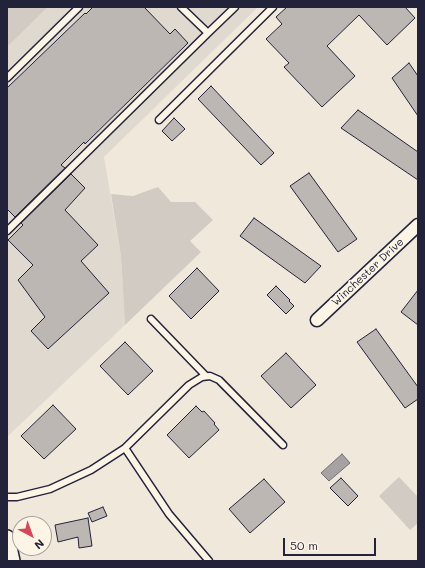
<!DOCTYPE html>
<style>
body{margin:0}
#map{position:relative;width:425px;height:568px;overflow:hidden;background:#efe8db;font-family:Mali,sans-serif}
canvas{display:block}
.frame{position:absolute;inset:0;border:8px solid #22223b;pointer-events:none}
.north{position:absolute;left:12px;top:516px;width:40px;height:40px;box-sizing:border-box;background:#fcf5e5;border:1px solid #a5a1a1;border-radius:50%;rotate:139deg;font-size:11px;font-weight:700;line-height:16px;text-align:center;color:#22223b}
.north::after{content:'';display:block;margin:auto;width:14px;height:18px;background:#d1495b;clip-path:polygon(50% 0,100% 100%,50% 72%,0 100%)}
.scale{position:absolute;left:283px;top:538px;width:93px;height:18px;box-sizing:border-box;border:2px solid #22223b;border-top:0;padding-left:5px;font-size:12px;line-height:14px;white-space:nowrap;color:#22223b;-webkit-text-stroke:3px #fcf5e5;paint-order:stroke}
</style>
<div id="map">
<canvas width="425" height="568"></canvas>
<div class="frame"></div>
<div class="north">N</div>
<div class="scale">50 m</div>
</div>
<script>
const context = document.querySelector('canvas').getContext('2d');
context.lineJoin = 'round';
function fillPath(path, color) {
  context.fillStyle = color;
  context.fill(path, 'evenodd');
}
function poly(rows) {
  const path = new Path2D();
  for (const r of rows) {
    path.moveTo(r[0], r[1]);
    for (let i = 2; i < r.length; i += 2) path.lineTo(r[i], r[i + 1]);
  }
  return path;
}
function trace(path, color, width, dash) {
  context.strokeStyle = color;
  context.lineWidth = width;
  context.lineCap = dash ? 'butt' : 'round';
  context.setLineDash(dash || []);
  context.stroke(path);
}
function write(font, color, halo, rows, align = 'center') {
  context.font = font + ' Mali,sans-serif';
  context.lineWidth = 3.5;
  context.setLineDash([]);
  context.textBaseline = 'middle';
  context.strokeStyle = halo;
  context.fillStyle = color;
  for (const [text, x, y, turn = 0] of rows) {
    context.save();
    context.translate(x, y);
    context.rotate((+turn || 0) * Math.PI / 180);
    context.textAlign = isNaN(turn) ? turn : align;
    if (halo) context.strokeText(text, 0, 0);
    context.fillText(text, 0, 0);
    context.restore();
  }
}
fillPath(poly([
 [48,7,258,7,104,157,121,256,125,325,8,436,7,431,7,47]
]), '#e0d9cf');
fillPath(poly([
 [7,7,48,7,7,47],
 [158,187,171,202,195,202,213,220,190,241,201,252,125,325,121,256,111,194,133,196],
 [399,477,418,497,418,523,410,530,379,496]
]), '#d1cbc3');
const water = poly([
 [342,454,350,463,329,481,321,473,342,454]
]);
fillPath(water, '#a6a2a2');
trace(water, '#716f79', 1);
const building = poly([
 [93,7,144,7,170,34,175,29,188,43,85,144,84,142,61,165,65,168,15,217,7,209,7,88,85,13,86,14,93,7],
 [287,7,405,7,415,18,387,45,359,15,327,46,355,76,322,107,284,67,289,63,266,39,282,24,276,17,287,7],
 [409,63,418,76,418,116,392,78,409,63],
 [211,86,274,153,261,165,198,99,211,86],
 [358,110,418,152,418,180,341,128,358,110],
 [174,118,185,129,172,141,162,131,174,118],
 [309,173,357,239,338,252,290,186,309,173],
 [71,174,85,188,65,210,98,245,81,261,109,293,48,349,31,331,45,317,18,280,33,265,8,240,23,225,21,223,71,174],
 [254,218,321,266,305,283,240,236,254,218],
 [197,268,219,291,191,319,169,296,197,268],
 [276,286,290,300,289,301,294,306,286,314,267,295,276,286],
 [418,290,418,325,401,312,418,290],
 [376,329,418,387,418,399,405,408,357,342,376,329],
 [125,342,153,371,128,395,100,366,125,342],
 [286,353,316,385,291,408,261,376,286,353],
 [53,405,76,429,44,459,21,436,53,405],
 [196,406,202,412,204,411,215,423,214,424,219,430,189,458,167,435,196,406],
 [341,478,358,496,348,506,330,488,341,478],
 [264,479,285,502,250,533,229,509,264,479],
 [103,507,107,516,92,522,88,513,103,507],
 [88,518,92,546,79,548,78,537,58,542,55,525,88,518]
]);
fillPath(building, '#bcb7b3');
trace(building, '#22223b', 1);
const service = poly([
 [181,7,208,33,235,7],
 [7,78,79,7],
 [159,120,273,7],
 [7,231,208,33],
 [151,319,206,376],
 [125,448,169,514,209,561],
 [7,497,17,497,50,489,91,470,125,448,189,385,202,377,210,376,219,380,283,445]
]);
const minor = poly([
 [317,320,418,225]
]);
const tertiary = poly([
 [7,538,12,561]
]);
trace(service, '#22223b', 9);
trace(minor, '#22223b', 15);
trace(tertiary, '#22223b', 18);
trace(service, '#fcf5e5', 6);
trace(minor, '#fcf5e5', 12);
trace(tertiary, '#fcf5e5', 15);
write('11px', '#22223b', '#fcf5e5', [
 ["Winchester Drive",368,272,-43]
]);
</script>
